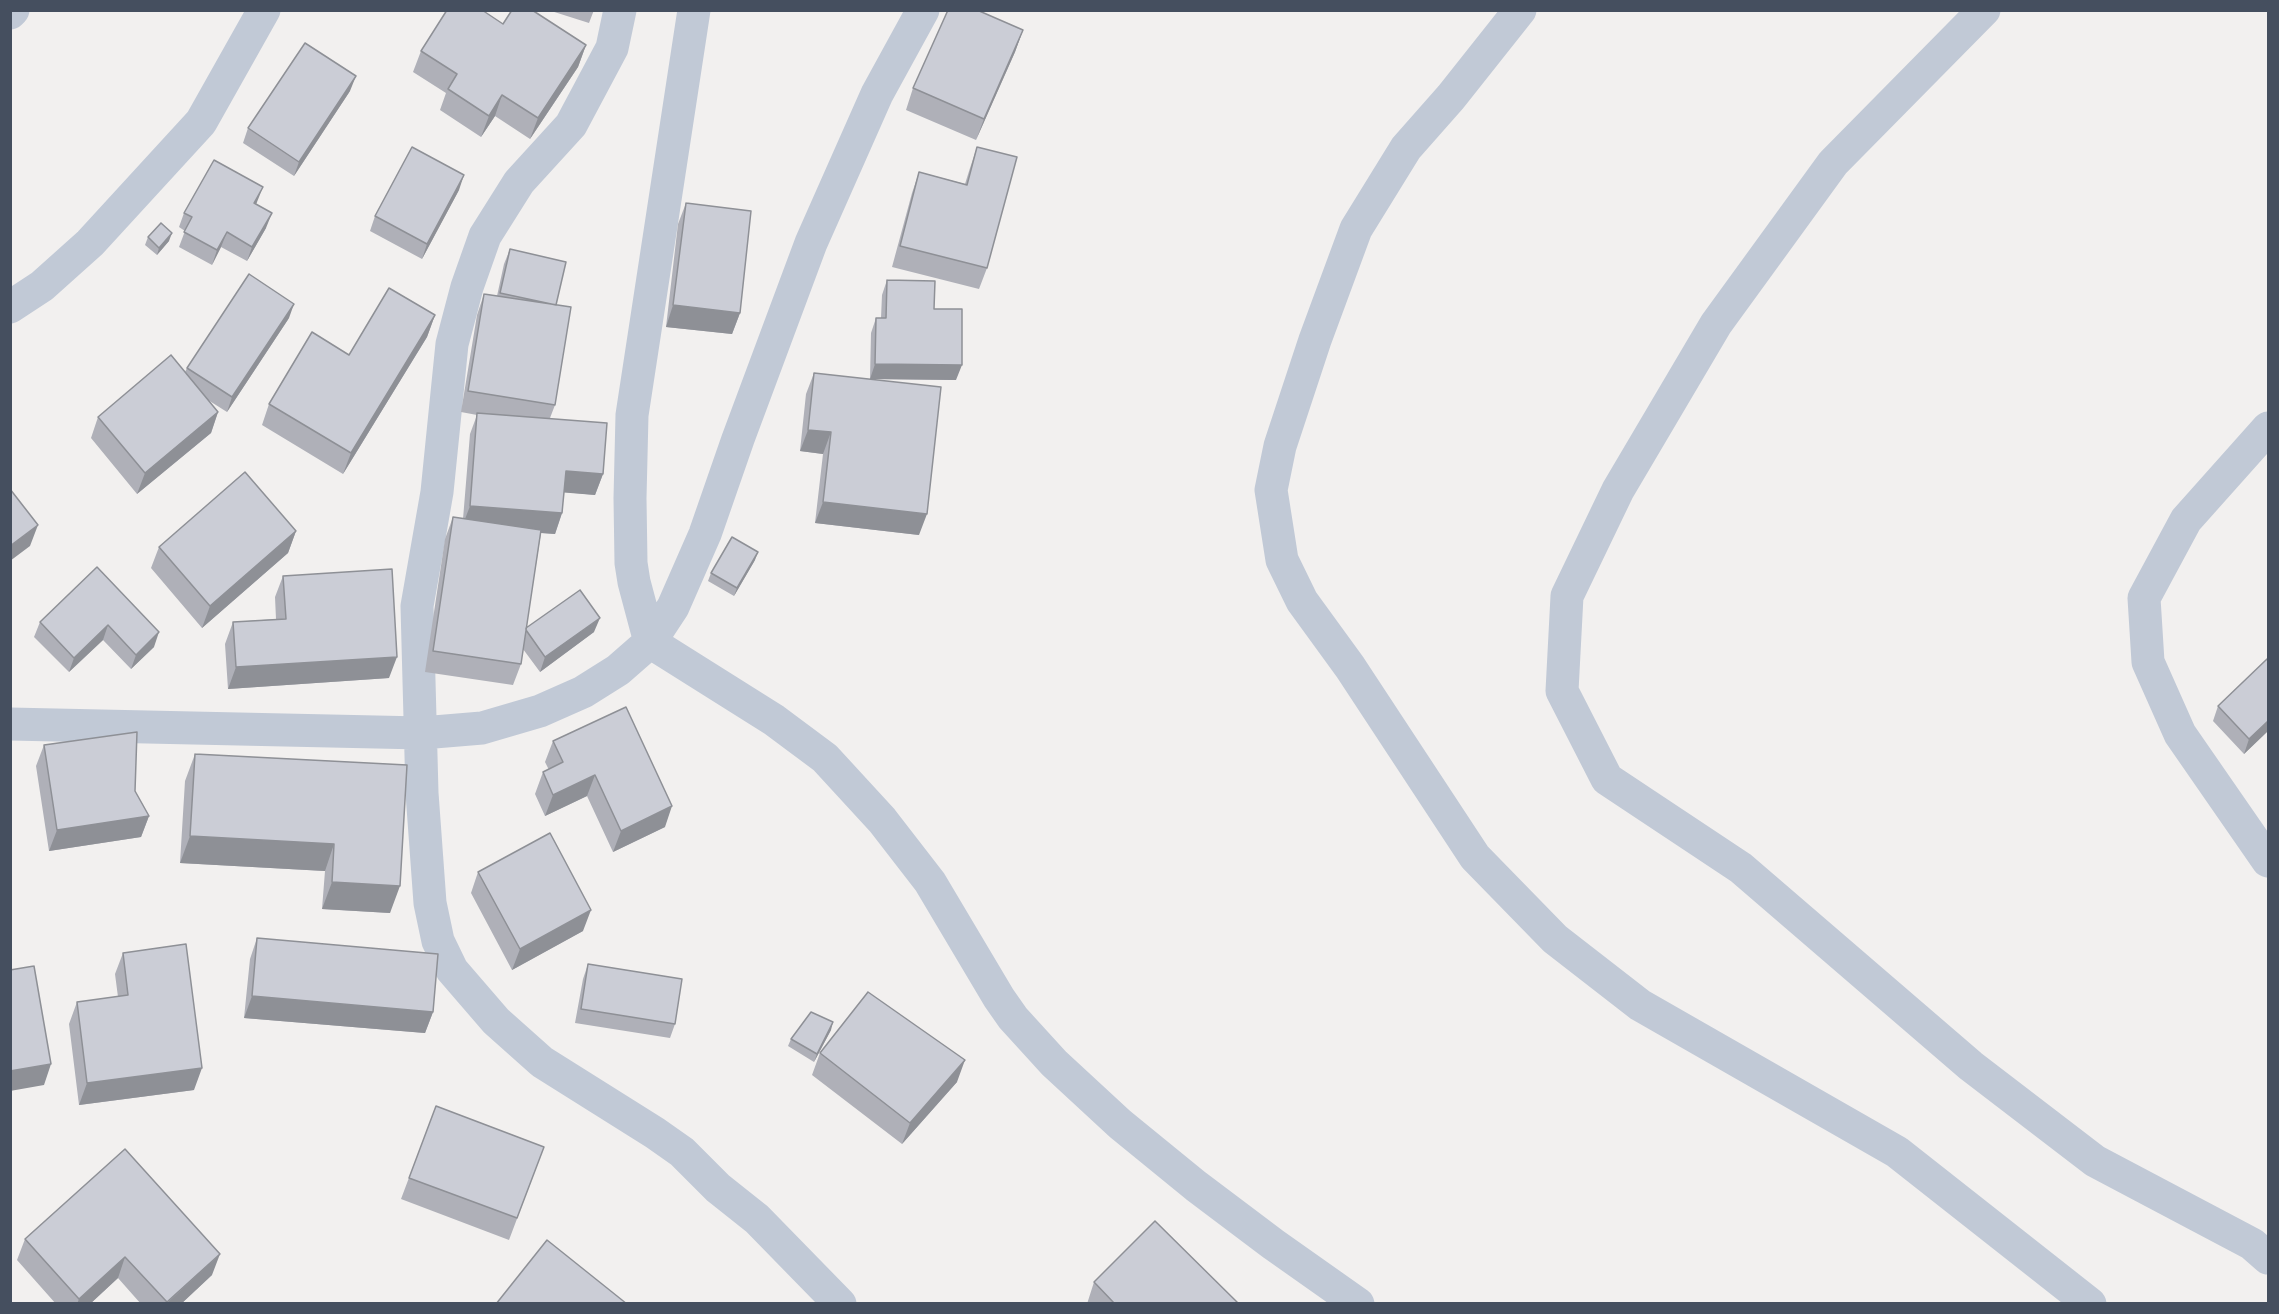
<!DOCTYPE html>
<style>
body{margin:0}
#map{position:relative;width:2279px;height:1314px;overflow:hidden;background:#f2f0ef;font-family:"Archivo Narrow",sans-serif}
canvas{display:block}
.frame{position:absolute;inset:0;border:12px solid #454f5f;pointer-events:none}
</style>
<div id="map">
<canvas width="2279" height="1314"></canvas>
<div class="frame"></div>
</div>
<script>
const context = document.querySelector('canvas').getContext('2d');
context.lineJoin = 'round';
function poly(rows) {
  const path = new Path2D();
  for (const r of rows) {
    path.moveTo(r[0], r[1]);
    for (let i = 2; i < r.length; i += 2) path.lineTo(r[i], r[i + 1]);
  }
  return path;
}
function trace(path, color, width, dash) {
  context.strokeStyle = color;
  context.lineWidth = width;
  context.lineCap = dash ? 'butt' : 'round';
  context.setLineDash(dash || []);
  context.stroke(path);
}
function fillPath(path, color) {
  context.fillStyle = color;
  context.fill(path, 'evenodd');
}
trace(poly([
 [620,10,612,48,571,125,519,182,485,236,467,287,452,344,437,492,417,606,422,793,430,903,438,941,452,970,496,1021,542,1062,655,1133,682,1152,718,1188,757,1219,840,1304],
 [694,10,632,415,630,498,631,563,634,582,650,642,774,720,825,758,882,820,930,882,999,998,1013,1018,1054,1063,1120,1124,1196,1186,1273,1244,1358,1304],
 [1520,10,1451,97,1406,148,1356,229,1315,340,1280,446,1271,490,1282,560,1302,601,1350,667,1475,857,1555,939,1640,1005,1897,1152,2090,1304],
 [1984,10,1833,163,1716,324,1618,490,1567,596,1562,691,1607,779,1741,868,1971,1066,2095,1161,2252,1244,2268,1258],
 [10,13,13,10],
 [10,307,42,286,90,243,201,122,264,10],
 [2268,428,2186,520,2144,598,2148,662,2180,734,2268,861],
 [10,724,422,733,482,728,540,711,583,692,618,670,650,642,673,607,705,534,738,439,811,243,877,94,923,10]
]), '#c1c9d6', 33);
fillPath(poly([
 [548,10,594,10,589,23],
 [503,24,586,45,578,67,530,139,495,116,481,137,440,110,446,93,413,72,421,51],
 [1023,30,1015,52,976,140,906,110,913,88],
 [350,91,294,176,243,143,248,128],
 [977,147,987,268,979,289,892,267,912,193,919,172,965,184,970,168],
 [459,190,422,259,370,231,375,216],
 [257,202,256,204,266,228,247,261,221,247,212,265,179,247,185,231,179,227,184,213],
 [686,203,740,313,732,334,666,327,678,224],
 [148,237,169,241,157,255,145,245],
 [510,249,556,305,555,405,550,418,603,474,595,495,564,492,562,513,555,534,541,533,526,628,594,632,540,672,523,649,521,664,513,685,425,672,445,539,453,517,463,519,470,434,477,415,461,412,477,315,484,294,497,296,504,264],
 [887,280,934,309,956,380,870,379,871,333,876,318,881,318,882,295],
 [435,315,427,337,343,474,262,425,269,404,349,355],
 [289,318,227,412,208,400,218,412,211,433,137,494,91,438,98,417,185,372,187,368],
 [814,373,919,535,815,523,823,454,800,451,806,394],
 [296,531,288,553,202,628,151,568,159,547],
 [755,560,734,596,708,581,711,573],
 [97,567,154,647,131,669,103,640,69,672,34,637,40,622],
 [283,576,389,678,228,689,225,644,233,622,276,619,275,597],
 [2218,706,2268,731,2244,754,2213,721],
 [553,741,665,827,613,852,587,796,545,816,535,794,543,772,549,770,545,762],
 [44,745,135,791,149,816,141,837,49,851,36,766],
 [195,754,407,765,390,913,322,909,325,871,180,863,185,781],
 [478,872,583,931,512,970,471,893],
 [257,938,433,1012,425,1033,244,1018,250,959],
 [123,953,194,1090,79,1105,69,1024,77,1002,118,997,115,974],
 [588,964,675,1024,670,1038,575,1023,583,979],
 [831,1030,814,1062,788,1046,791,1039],
 [820,1053,957,1082,902,1144,812,1075],
 [436,1106,544,1147,509,1240,401,1199],
 [125,1149,212,1275,181,1304,141,1304,118,1278,90,1304,56,1304,17,1260,25,1239],
 [1094,1282,1239,1304,1087,1304]
]), '#afb0b8');
fillPath(poly([
 [1023,30,1015,52,976,140,984,119],
 [586,45,578,67,530,139,538,118],
 [356,76,350,91,294,176,299,162],
 [502,95,495,116,481,137,489,116],
 [464,175,459,190,422,259,427,244],
 [263,187,257,202,249,218,254,203],
 [272,213,266,228,247,261,252,247],
 [227,232,221,247,212,265,217,250],
 [172,233,169,241,157,255,159,248],
 [294,304,289,318,227,412,232,397],
 [673,305,740,313,732,334,666,327],
 [435,315,427,337,343,474,351,453],
 [875,364,962,365,956,380,870,379],
 [218,412,211,433,137,494,145,473],
 [808,430,831,432,823,454,800,451],
 [566,471,603,474,595,495,558,492],
 [823,502,927,514,919,535,815,523],
 [470,506,562,513,555,534,462,527],
 [38,525,30,546,10,561,10,546],
 [296,531,288,553,202,628,210,606],
 [758,552,755,560,734,596,737,588],
 [600,618,594,632,540,672,545,657],
 [108,625,103,640,69,672,74,658],
 [159,632,154,647,131,669,136,655],
 [397,657,389,678,228,689,236,667],
 [2268,721,2268,731,2244,754,2249,739],
 [595,775,587,796,545,816,553,795],
 [672,806,665,827,613,852,621,831],
 [149,816,141,837,49,851,57,830],
 [190,836,334,844,325,871,180,863],
 [332,882,400,886,390,913,322,909],
 [591,910,583,931,512,970,520,949],
 [252,996,433,1012,425,1033,244,1018],
 [833,1022,831,1030,814,1062,817,1054],
 [965,1060,957,1082,902,1144,910,1123],
 [51,1064,44,1085,10,1091,10,1071],
 [202,1068,194,1090,79,1105,87,1083],
 [220,1254,212,1275,181,1304,166,1304],
 [125,1257,118,1278,90,1304,77,1304,79,1299]
]), '#8e9096');
const building = poly([
 [447,10,482,10,503,24,512,10,532,10,586,45,538,118,502,95,489,116,448,89,457,74,421,51,447,10],
 [948,10,977,10,1023,30,984,119,913,88,948,10],
 [305,43,356,76,299,162,248,128,305,43],
 [412,147,464,175,427,244,375,216,412,147],
 [977,147,1017,157,987,268,900,246,919,172,967,185,977,147],
 [214,160,263,187,254,203,272,213,252,247,227,232,217,250,184,232,192,217,184,213,214,160],
 [686,203,751,211,740,313,673,305,686,203],
 [161,223,172,233,159,248,148,237,161,223],
 [510,249,566,262,556,305,500,293,510,249],
 [249,274,294,304,232,397,187,368,249,274],
 [887,280,935,281,934,309,962,309,962,365,875,364,876,318,886,318,887,280],
 [389,288,435,315,351,453,269,404,312,332,349,355,389,288],
 [484,294,571,307,555,405,468,391,484,294],
 [171,355,218,412,145,473,98,417,171,355],
 [814,373,941,387,927,514,823,502,831,432,808,430,814,373],
 [477,413,607,423,603,474,566,471,562,513,470,506,477,413],
 [245,472,296,531,210,606,159,547,245,472],
 [10,489,38,525,10,546,10,489],
 [453,517,541,530,521,664,433,651,453,517],
 [732,537,758,552,737,588,711,573,732,537],
 [97,567,159,632,136,655,108,625,74,658,40,622,97,567],
 [392,569,397,657,236,667,233,622,286,619,283,576,392,569],
 [580,590,600,618,545,657,526,630,526,628,580,590],
 [2267,659,2268,661,2268,721,2249,739,2218,706,2267,659],
 [626,707,672,806,621,831,595,775,553,795,543,772,563,762,553,741,626,707],
 [137,732,135,791,149,816,57,830,44,745,137,732],
 [195,754,407,765,400,886,332,882,334,844,190,836,195,754],
 [550,833,591,910,520,949,478,872,550,833],
 [257,938,438,954,433,1012,252,996,257,938],
 [186,944,202,1068,87,1083,77,1002,128,995,123,953,186,944],
 [588,964,682,979,675,1024,581,1009,588,964],
 [34,966,51,1064,10,1071,10,970,34,966],
 [868,992,965,1060,910,1123,820,1053,868,992],
 [811,1012,833,1022,817,1054,791,1039,811,1012],
 [436,1106,544,1147,517,1218,409,1178,436,1106],
 [125,1149,220,1254,167,1302,125,1257,79,1299,25,1239,125,1149],
 [1155,1221,1239,1304,1115,1304,1094,1282,1155,1221],
 [547,1240,627,1304,496,1304,547,1240]
]);
fillPath(building, '#cbcdd6');
trace(building, '#8e9096', 1.5);
</script>
